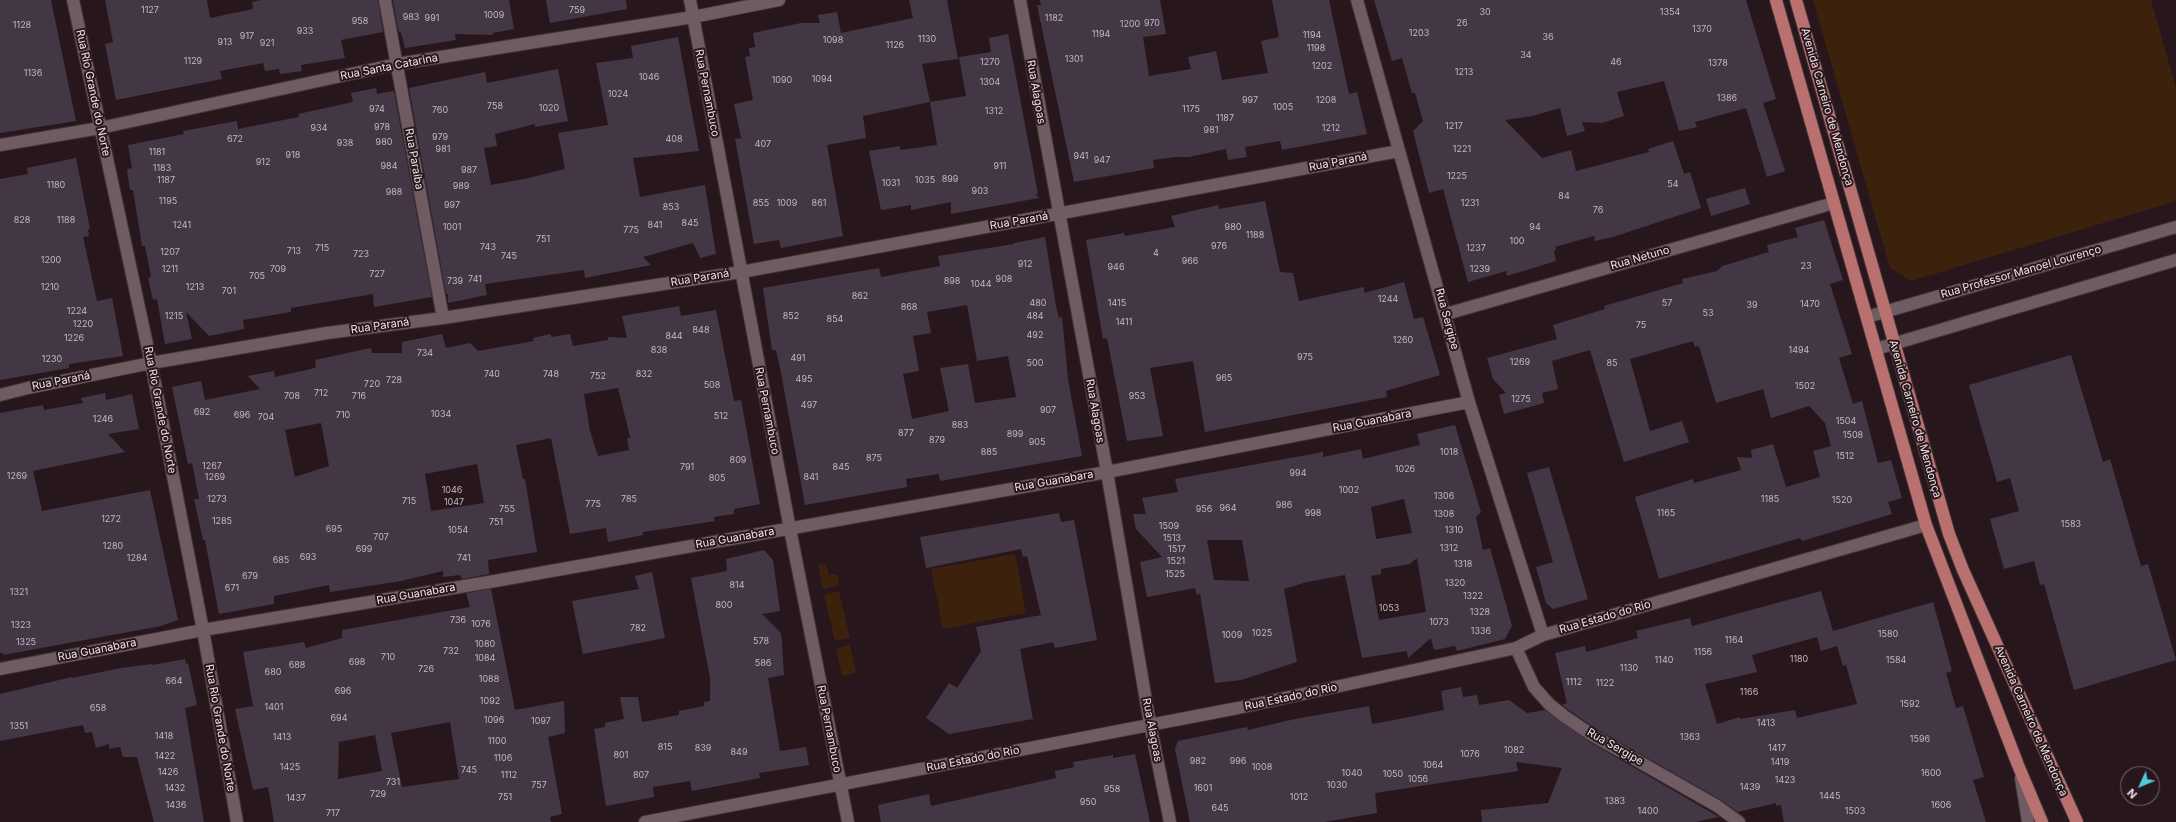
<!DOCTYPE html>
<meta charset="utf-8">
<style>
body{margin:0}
#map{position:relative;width:2176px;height:822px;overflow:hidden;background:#27171d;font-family:Inter,sans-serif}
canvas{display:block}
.north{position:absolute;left:2120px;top:766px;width:40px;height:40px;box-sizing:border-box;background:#27171d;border:1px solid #77686d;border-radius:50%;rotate:226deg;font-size:11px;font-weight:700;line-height:16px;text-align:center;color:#eee2e6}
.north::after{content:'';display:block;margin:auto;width:14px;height:18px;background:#52cbd8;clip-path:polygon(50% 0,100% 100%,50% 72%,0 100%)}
</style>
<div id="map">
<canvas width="2176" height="822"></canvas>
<div class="north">N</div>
</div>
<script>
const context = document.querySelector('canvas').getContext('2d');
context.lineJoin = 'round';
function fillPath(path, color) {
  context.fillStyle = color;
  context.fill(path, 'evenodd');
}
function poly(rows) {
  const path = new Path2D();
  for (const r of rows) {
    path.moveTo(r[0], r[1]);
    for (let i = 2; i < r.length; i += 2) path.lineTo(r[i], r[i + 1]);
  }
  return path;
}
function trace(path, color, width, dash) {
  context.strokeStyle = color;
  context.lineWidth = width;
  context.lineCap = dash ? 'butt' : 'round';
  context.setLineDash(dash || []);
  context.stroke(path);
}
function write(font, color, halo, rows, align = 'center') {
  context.font = font + ' Inter,sans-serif';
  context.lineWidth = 4;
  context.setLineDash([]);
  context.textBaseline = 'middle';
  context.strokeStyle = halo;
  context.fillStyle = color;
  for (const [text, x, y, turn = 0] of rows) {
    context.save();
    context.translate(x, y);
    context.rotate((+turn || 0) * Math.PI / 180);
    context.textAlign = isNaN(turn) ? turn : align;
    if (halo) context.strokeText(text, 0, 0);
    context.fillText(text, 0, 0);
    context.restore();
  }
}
fillPath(poly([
 [1813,0,2151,0,2176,88,2176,201,1911,281,1890,268],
 [1015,554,1026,613,943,629,931,569],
 [826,564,829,575,837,574,839,585,823,589,818,565],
 [839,591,850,638,835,641,824,595],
 [850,645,856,673,842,676,836,648]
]), '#3c210d');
fillPath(poly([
 [0,0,51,0,76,121,0,133],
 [105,0,207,0,210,18,253,9,252,2,261,0,378,0,383,32,341,40,345,58,301,65,302,71,280,74,279,69,265,71,263,63,220,71,222,79,116,100,105,44,113,42],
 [393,0,509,0,514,29,493,33,493,35,455,34,456,40,405,48,401,33,398,30],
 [546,0,626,0,627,9,550,23],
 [909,0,947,0,958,59,922,64,930,102,966,96,959,57,991,52,989,38,1008,34,1038,194,1035,194,1039,198,951,214,951,202,911,210,911,205,881,210,869,151,900,146,900,150,937,145,930,102,863,116,866,138,827,145,843,236,781,248,779,240,754,244,735,139,741,138,734,104,753,100,745,57,750,56,749,48,755,47,753,33,801,23,820,23,818,15,837,12,841,33,913,18],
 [1040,0,1160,0,1166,34,1143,37,1149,76,1191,69,1188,57,1216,51,1222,80,1268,73,1261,41,1279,37,1272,0,1329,0,1349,94,1357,92,1367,134,1282,150,1280,141,1245,147,1247,157,1228,160,1226,149,1189,157,1175,157,1153,160,1154,168,1074,182,1037,5,1041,5],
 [1374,0,1746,0,1776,99,1763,103,1785,171,1767,177,1746,108,1695,122,1697,127,1679,131,1664,81,1617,92,1624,116,1602,123,1582,122,1585,131,1567,136,1560,108,1532,116,1505,120,1542,158,1571,150,1576,171,1649,152,1648,149,1673,141,1684,174,1690,172,1701,208,1613,237,1595,241,1594,236,1555,247,1556,250,1554,251,1556,261,1507,276,1506,271,1468,282,1443,189,1429,193,1413,131,1423,121,1415,93,1412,93,1402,58,1392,61],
 [678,37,699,151,633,158,640,197,705,185,716,254,700,258,693,243,643,257,651,265,585,278,584,270,485,284,487,295,448,303,448,294,446,294,409,88,485,72,487,83,558,69,568,121,535,127,535,124,495,134,497,146,484,148,491,185,524,179,565,169,558,133,608,125,596,63,633,58,631,46],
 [376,88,377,94,394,91,432,297,374,307,373,294,291,308,291,312,243,320,244,329,209,336,186,312,192,339,165,344,157,299,153,300,148,278,151,276,145,246,142,246,133,190,130,190,128,178,127,169,132,168,128,145,184,134,183,131,237,121,238,129,299,117,298,114,353,102,351,93],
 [76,158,90,229,88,229,89,236,83,237,97,301,112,298,123,356,69,364,69,368,0,380,0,179,28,174,27,168],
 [1745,188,1750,204,1711,216,1706,199],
 [1265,201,1280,272,1293,273,1299,301,1364,287,1364,293,1404,282,1414,319,1423,317,1440,375,1386,391,1387,397,1205,432,1193,361,1150,368,1163,436,1127,441,1107,338,1103,339,1086,240,1124,233,1125,236,1175,227,1171,216,1218,205,1219,209],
 [1824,220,1843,280,1830,284,1852,354,1839,358,1853,404,1862,401,1878,463,1891,460,1902,498,1888,502,1892,514,1802,541,1800,538,1659,579,1635,497,1693,479,1694,483,1741,470,1737,457,1752,458,1751,450,1773,444,1786,487,1820,477,1813,451,1831,446,1825,423,1809,406,1771,418,1763,389,1716,403,1699,346,1695,347,1693,341,1630,359,1650,431,1682,421,1689,442,1624,462,1590,350,1552,361,1558,389,1542,393,1544,403,1504,414,1499,395,1506,393,1493,379,1487,358,1557,339,1553,325,1605,309,1604,306,1683,283,1682,279,1717,271,1722,266,1769,252,1767,245,1798,237,1795,228],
 [1045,237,1056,306,1059,318,1062,317,1068,379,1082,456,940,481,939,474,906,479,907,487,805,505,781,373,776,350,772,350,763,288,879,268,881,277,940,266,938,256,1014,244,1014,243],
 [967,305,977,361,1008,356,1016,397,975,403,968,364,940,368,949,411,912,419,903,374,919,371,913,336,931,333,927,312],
 [679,306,681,316,716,310,734,401,741,400,760,504,734,509,734,514,714,517,715,521,643,532,643,535,608,542,606,528,570,534,551,438,516,445,523,479,525,479,537,552,488,560,489,574,462,579,460,575,443,577,443,571,401,581,330,592,329,585,274,596,274,604,219,614,205,540,203,540,194,499,199,499,192,463,188,464,172,387,201,381,205,400,260,389,248,376,274,371,275,377,311,369,316,367,315,360,371,348,372,353,402,353,402,342,442,334,446,348,470,343,478,351,534,341,533,338,551,334,551,337,570,334,573,346,608,340,608,337,627,338,622,316],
 [618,388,630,437,627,439,629,450,598,456,590,431,584,394],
 [321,423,329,466,295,477,285,430],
 [477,464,484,503,431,511,425,474],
 [2071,355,2103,462,2110,459,2141,566,2148,564,2176,660,2074,690,2044,584,2040,585,2034,561,2004,569,1990,519,2019,511,2010,478,1997,482,1969,385],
 [105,393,106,400,132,394,139,429,108,434,125,452,33,471,42,511,150,490,178,620,161,626,3,655,3,653,0,653,0,413,43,405,44,410,83,403,81,398],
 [1455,425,1481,512,1476,517,1483,550,1490,548,1512,626,1505,639,1457,651,1455,646,1434,650,1431,638,1408,658,1407,651,1362,658,1345,575,1307,582,1284,589,1297,662,1241,680,1215,683,1200,594,1197,595,1195,588,1147,597,1140,562,1162,557,1136,529,1133,514,1146,514,1142,498,1178,492,1175,479,1323,452,1323,457,1361,449,1363,459,1420,445,1417,434],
 [1404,499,1412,533,1376,539,1371,507],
 [1207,540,1242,540,1249,581,1214,580],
 [1417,558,1426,612,1379,620,1371,576,1381,574,1381,569,1410,564],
 [1549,467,1588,599,1553,609,1546,603,1536,567,1553,562,1527,473],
 [1059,513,1061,522,1074,520,1097,640,1055,648,1053,642,1020,649,1033,719,949,734,926,718,949,683,957,688,981,651,976,627,1041,615,1027,556,1023,557,1021,549,926,568,920,537],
 [764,550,773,560,780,611,762,614,781,633,782,643,784,675,768,678,780,751,806,747,809,765,759,773,760,778,692,791,690,781,653,787,654,797,606,806,594,729,605,727,605,723,624,719,620,697,638,697,642,722,679,715,679,711,704,706,704,702,710,701,710,678,691,578,727,571,726,559],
 [652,572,665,638,583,654,572,601,639,589,635,576],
 [491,589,515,710,564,701,565,733,548,737,562,814,550,817,551,822,274,822,268,787,253,790,235,709,253,706,243,652,304,642,306,648,342,638,342,630,470,607,466,593],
 [450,722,459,779,402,787,391,733],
 [375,735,382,771,338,779,339,742],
 [1821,591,1833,631,1933,602,1952,671,1946,673,1956,708,1963,706,1984,777,1973,780,1986,822,1784,822,1781,805,1776,806,1776,803,1738,812,1721,800,1596,729,1562,705,1567,703,1555,653,1585,646,1586,652,1638,638,1636,631,1690,618,1692,626],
 [1817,637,1821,651,1837,646,1843,666,1846,665,1857,704,1797,718,1795,710,1740,719,1740,717,1717,724,1705,684,1757,672,1752,655],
 [185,659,186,664,188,663,197,705,185,708,204,822,154,822,137,757,123,757,120,747,109,749,109,744,96,748,92,732,85,733,83,725,0,741,0,694,72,677,72,678,121,668,152,664,153,665],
 [1461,687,1463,697,1477,695,1479,705,1509,700,1527,713,1545,710,1588,741,1719,817,1695,822,1482,822,1481,810,1548,803,1562,768,1516,762,1518,771,1375,793,1377,813,1324,822,1190,822,1175,749,1178,741,1247,727,1248,730,1295,719,1369,706,1372,724,1394,720,1444,710,1441,691],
 [1135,754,1150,822,881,822,878,805,929,794,931,806,1056,778,1055,771,1074,767,1073,762,1113,755,1113,758]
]), '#443745');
const minor = poly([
 [73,0,151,363,203,630,237,822],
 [385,0,443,318],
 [690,0,790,529,848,822],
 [1020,0,1107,472,1150,724,1170,822],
 [1357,0,1469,402,1543,635],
 [0,145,100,128,397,64,693,17,779,0],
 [1446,314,1834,203],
 [1867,317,2176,227],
 [1876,349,2176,260],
 [0,395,28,388,151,363,327,333,443,318,741,272,1399,151],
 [1516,648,1534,687,1549,704,1564,716,1592,735,1717,806,1739,822],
 [0,669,203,630,495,581,1107,472,1469,402],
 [2021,778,2028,822],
 [645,822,1238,708,1516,648,1543,635,1926,525]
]);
const major = poly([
 [1776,0,1926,525,2018,765,2042,822],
 [1796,0,1949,534,1963,570,2077,822]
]);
trace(minor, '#403438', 14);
trace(major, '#403438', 14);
trace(minor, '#6f5b62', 12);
trace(major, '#b9716f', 12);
write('9px', '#c4b7be', null, [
 ["1127",150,10],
 ["759",577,10],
 ["30",1485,12],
 ["1354",1670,12],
 ["1009",494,15],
 ["983",411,17],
 ["991",432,18],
 ["1182",1054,18],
 ["958",360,21],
 ["970",1152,23],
 ["26",1462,23],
 ["1200",1130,24],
 ["1128",22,25],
 ["1370",1702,29],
 ["933",305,31],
 ["1203",1419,33],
 ["1194",1101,34],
 ["1194",1312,35],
 ["917",247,36],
 ["36",1548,37],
 ["1130",927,39],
 ["1098",833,40],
 ["913",225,42],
 ["921",267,43],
 ["1126",895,45],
 ["1198",1316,48],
 ["34",1526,55],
 ["1301",1074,59],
 ["1129",193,61],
 ["1270",990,62],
 ["46",1616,62],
 ["1378",1718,63],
 ["1202",1322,66],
 ["1213",1464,72],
 ["1136",33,73],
 ["1046",649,77],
 ["1094",822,79],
 ["1090",782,80],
 ["1304",990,82],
 ["1024",618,94],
 ["1386",1727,98],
 ["997",1250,100],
 ["1208",1326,100],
 ["758",495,106],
 ["1005",1283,107],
 ["1020",549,108],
 ["974",377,109],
 ["1175",1191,109],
 ["760",440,110],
 ["1312",994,111],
 ["1187",1225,118],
 ["1217",1454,126],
 ["978",382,127],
 ["934",319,128],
 ["1212",1331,128],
 ["981",1211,130],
 ["979",440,137],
 ["672",235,139],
 ["408",674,139],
 ["980",384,142],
 ["938",345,143],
 ["407",763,144],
 ["981",443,149],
 ["1221",1462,149],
 ["1181",157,152],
 ["918",293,155],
 ["941",1081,156],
 ["947",1102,160],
 ["912",263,162],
 ["984",389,166],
 ["911",1000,166],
 ["1183",162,168],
 ["987",469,170],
 ["1225",1457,176],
 ["899",950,179],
 ["1187",166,180],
 ["1035",925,180],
 ["1031",891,183],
 ["54",1673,184],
 ["1180",56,185],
 ["989",461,186],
 ["903",980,191],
 ["988",394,192],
 ["84",1564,196],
 ["1195",168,201],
 ["855",761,203],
 ["1009",787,203],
 ["861",819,203],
 ["1231",1470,203],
 ["997",452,205],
 ["853",671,207],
 ["76",1598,210],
 ["828",22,220],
 ["1188",66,220],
 ["845",690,223],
 ["1241",182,225],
 ["841",655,225],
 ["1001",452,227],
 ["980",1233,227],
 ["94",1535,227],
 ["775",631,230],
 ["1188",1255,235],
 ["751",543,239],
 ["100",1517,241],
 ["976",1219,246],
 ["743",488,247],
 ["715",322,248],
 ["1237",1476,248],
 ["713",294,251],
 ["1207",170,252],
 ["4",1156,253],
 ["723",361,254],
 ["745",509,256],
 ["1200",51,260],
 ["966",1190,261],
 ["912",1025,264],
 ["23",1806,266],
 ["946",1116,267],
 ["1211",170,269],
 ["709",278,269],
 ["1239",1480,269],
 ["727",377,274],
 ["705",257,276],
 ["741",475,279],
 ["908",1004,279],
 ["739",455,281],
 ["898",952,281],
 ["1044",981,284],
 ["1210",50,287],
 ["1213",195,287],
 ["701",229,291],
 ["862",860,296],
 ["1244",1388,299],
 ["480",1038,303],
 ["1415",1117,303],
 ["57",1667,303],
 ["1470",1810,304],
 ["39",1752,305],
 ["868",909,307],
 ["1224",77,311],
 ["53",1708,313],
 ["1215",174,316],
 ["852",791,316],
 ["484",1035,316],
 ["854",835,319],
 ["1411",1124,322],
 ["1220",83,324],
 ["75",1641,325],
 ["848",701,330],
 ["492",1035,335],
 ["844",674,336],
 ["1226",74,338],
 ["1260",1403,340],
 ["838",659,350],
 ["1494",1799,350],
 ["734",425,353],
 ["975",1305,357],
 ["491",798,358],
 ["1230",52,359],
 ["1269",1520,362],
 ["500",1035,363],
 ["85",1612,363],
 ["740",492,374],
 ["748",551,374],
 ["832",644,374],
 ["752",598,376],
 ["965",1224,378],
 ["495",804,379],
 ["728",394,380],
 ["720",372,384],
 ["508",712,385],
 ["1502",1805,386],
 ["712",321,393],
 ["708",292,396],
 ["716",359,396],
 ["953",1137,396],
 ["1275",1521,399],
 ["497",809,405],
 ["907",1048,410],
 ["692",202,412],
 ["1034",441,414],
 ["696",242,415],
 ["710",343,415],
 ["512",721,416],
 ["704",266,417],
 ["1246",103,419],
 ["1504",1846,421],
 ["883",960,425],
 ["877",906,433],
 ["899",1015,434],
 ["1508",1853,435],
 ["879",937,440],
 ["905",1037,442],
 ["885",989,452],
 ["1018",1449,452],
 ["1512",1845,456],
 ["875",874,458],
 ["809",738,460],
 ["1267",212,466],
 ["791",687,467],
 ["845",841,467],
 ["1026",1405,469],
 ["994",1298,473],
 ["1269",17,476],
 ["1269",215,477],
 ["841",811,477],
 ["805",717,478],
 ["1046",452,490],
 ["1002",1349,490],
 ["1306",1444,496],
 ["1273",217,499],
 ["785",629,499],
 ["1185",1770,499],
 ["1520",1842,500],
 ["715",409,501],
 ["1047",454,502],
 ["775",593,504],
 ["986",1284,505],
 ["964",1228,508],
 ["755",507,509],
 ["956",1204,509],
 ["998",1313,513],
 ["1165",1666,513],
 ["1308",1444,514],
 ["1272",111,519],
 ["1285",222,521],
 ["751",496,522],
 ["1583",2071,524],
 ["1509",1169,526],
 ["695",334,529],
 ["1054",458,530],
 ["1310",1454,530],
 ["707",381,537],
 ["1513",1172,538],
 ["1280",113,546],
 ["1312",1449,548],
 ["699",364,549],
 ["1517",1177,549],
 ["693",308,557],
 ["1284",137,558],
 ["741",464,558],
 ["685",281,560],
 ["1521",1176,561],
 ["1318",1463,564],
 ["1525",1175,574],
 ["679",250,576],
 ["1320",1455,583],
 ["814",737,585],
 ["671",232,588],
 ["1321",19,592],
 ["1322",1473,596],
 ["800",724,605],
 ["1053",1389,608],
 ["1328",1480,612],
 ["736",458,620],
 ["1073",1439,622],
 ["1076",481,624],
 ["1323",21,625],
 ["782",638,628],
 ["1336",1481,631],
 ["1025",1262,633],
 ["1580",1888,634],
 ["1009",1232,635],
 ["1164",1734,640],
 ["578",761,641],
 ["1325",26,642],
 ["1080",485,644],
 ["732",451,651],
 ["1156",1703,652],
 ["710",388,657],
 ["1084",485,658],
 ["1180",1799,659],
 ["1140",1664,660],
 ["1584",1896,660],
 ["698",357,662],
 ["586",763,663],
 ["688",297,665],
 ["1130",1629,668],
 ["726",426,669],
 ["680",273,672],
 ["1088",489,679],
 ["664",174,681],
 ["1112",1574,682],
 ["1122",1605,683],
 ["696",343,691],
 ["1166",1749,692],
 ["1092",490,701],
 ["1592",1910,704],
 ["1401",274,707],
 ["658",98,708],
 ["694",339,718],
 ["1096",494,720],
 ["1097",541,721],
 ["1413",1766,723],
 ["1351",19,726],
 ["1418",164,736],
 ["1413",282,737],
 ["1363",1690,737],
 ["1596",1920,739],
 ["1100",497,741],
 ["815",665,747],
 ["839",703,748],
 ["1417",1777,748],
 ["1082",1514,750],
 ["849",739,752],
 ["1076",1470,754],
 ["801",621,755],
 ["1422",165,756],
 ["1106",503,758],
 ["982",1198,761],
 ["996",1238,761],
 ["1419",1780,762],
 ["1064",1433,765],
 ["1425",290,767],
 ["1008",1262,767],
 ["745",469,770],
 ["1426",168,772],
 ["1040",1352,773],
 ["1600",1931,773],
 ["1050",1393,774],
 ["1112",509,775],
 ["807",641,775],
 ["1056",1418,779],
 ["1423",1785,780],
 ["731",393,782],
 ["757",539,785],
 ["1030",1337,785],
 ["1439",1750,787],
 ["1432",175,788],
 ["1601",1203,788],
 ["958",1112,789],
 ["729",378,794],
 ["1445",1830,796],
 ["751",505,797],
 ["1012",1299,797],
 ["1437",296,798],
 ["1383",1615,801],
 ["950",1088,802],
 ["1436",176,805],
 ["1606",1941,805],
 ["645",1220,808],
 ["1400",1648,811],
 ["1503",1855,811],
 ["717",333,813]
]);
write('11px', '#eee2e6', '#27171d', [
 ["Rua Santa Catarina",389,67,-11],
 ["Rua Alagoas",1036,92,80],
 ["Rua Rio Grande do Norte",93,93,78],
 ["Rua Pernambuco",707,93,79],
 ["Avenida Carneiro de Mendonça",1827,107,74],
 ["Rua Paraíba",414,159,80],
 ["Rua Paraná",1338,162,-11],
 ["Rua Paraná",1019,221,-10],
 ["Rua Netuno",1640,258,-16],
 ["Rua Professor Manoel Lourenço",2021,272,-16],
 ["Rua Paraná",700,278,-9],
 ["Rua Sergipe",1447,319,75],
 ["Rua Paraná",380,326,-8],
 ["Rua Paraná",61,381,-11],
 ["Rua Rio Grande do Norte",160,410,79],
 ["Rua Pernambuco",767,411,79],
 ["Rua Alagoas",1095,411,80],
 ["Avenida Carneiro de Mendonça",1915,419,74],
 ["Rua Guanabara",1372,421,-11],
 ["Rua Guanabara",1054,481,-10],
 ["Rua Guanabara",735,538,-10],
 ["Rua Guanabara",416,594,-10],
 ["Rua Estado do Rio",1605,617,-16],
 ["Rua Guanabara",97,650,-11],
 ["Rua Estado do Rio",1291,697,-12],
 ["Avenida Carneiro de Mendonça",2031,721,66],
 ["Rua Rio Grande do Norte",220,728,80],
 ["Rua Pernambuco",829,729,79],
 ["Rua Alagoas",1152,730,79],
 ["Rua Sergipe",1615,747,30],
 ["Rua Estado do Rio",973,759,-11]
]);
</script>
